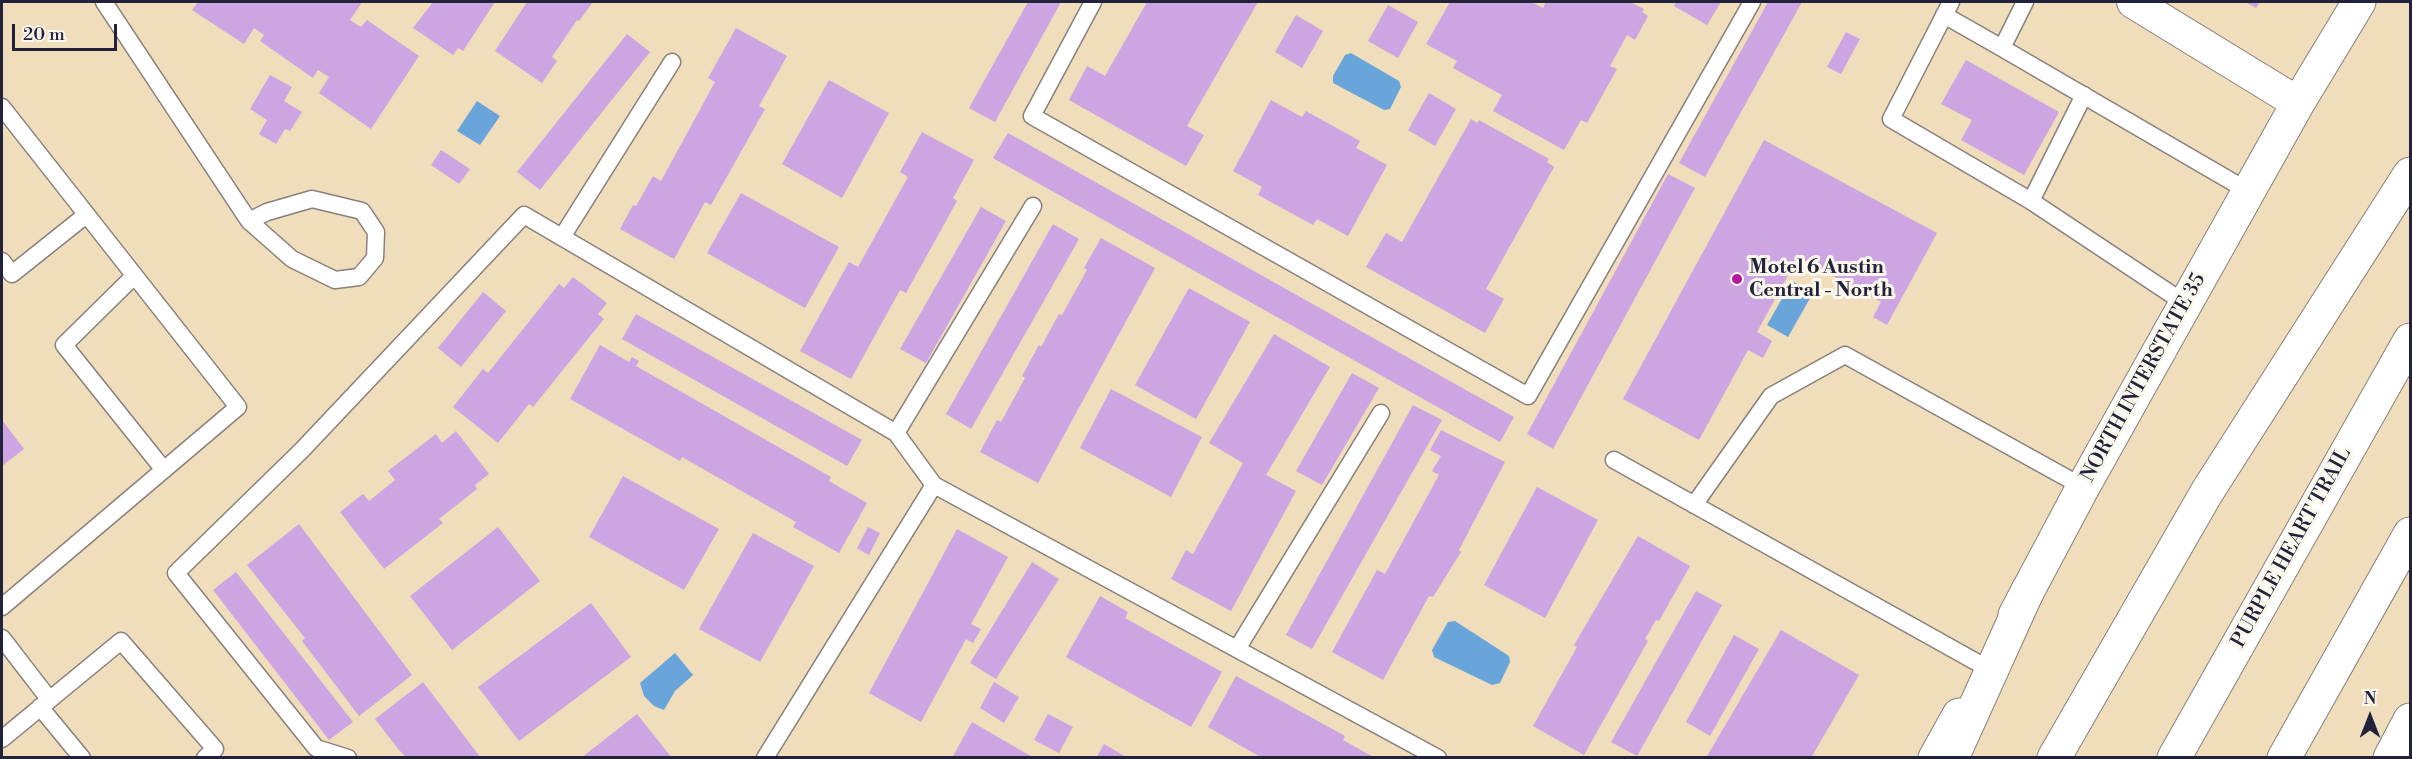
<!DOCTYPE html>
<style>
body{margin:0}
#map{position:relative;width:2412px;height:759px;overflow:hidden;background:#efddbc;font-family:"Libre Bodoni",serif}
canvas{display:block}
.frame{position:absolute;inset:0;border:3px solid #22223b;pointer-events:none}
.north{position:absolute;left:2340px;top:687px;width:60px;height:60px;-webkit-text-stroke:4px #fbf7ec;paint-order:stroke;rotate:0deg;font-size:16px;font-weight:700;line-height:24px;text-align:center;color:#22223b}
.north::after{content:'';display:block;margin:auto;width:21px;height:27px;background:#22223b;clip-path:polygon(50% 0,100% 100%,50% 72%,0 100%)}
.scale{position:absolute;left:12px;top:24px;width:105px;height:27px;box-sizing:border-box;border:3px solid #22223b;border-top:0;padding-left:8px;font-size:18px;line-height:21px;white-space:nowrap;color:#22223b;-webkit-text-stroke:4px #fbf7ec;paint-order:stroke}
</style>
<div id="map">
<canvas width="2412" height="759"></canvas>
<div class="frame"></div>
<div class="north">N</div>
<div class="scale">20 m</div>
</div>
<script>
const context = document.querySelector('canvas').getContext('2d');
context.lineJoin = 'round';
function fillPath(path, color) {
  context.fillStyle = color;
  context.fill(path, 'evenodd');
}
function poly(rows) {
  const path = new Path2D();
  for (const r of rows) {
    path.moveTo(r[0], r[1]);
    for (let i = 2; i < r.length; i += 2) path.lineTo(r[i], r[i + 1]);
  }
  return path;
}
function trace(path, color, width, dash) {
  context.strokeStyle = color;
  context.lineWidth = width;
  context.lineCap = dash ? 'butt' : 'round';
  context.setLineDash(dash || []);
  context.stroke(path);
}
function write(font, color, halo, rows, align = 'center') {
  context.font = font + ' "Libre Bodoni",serif';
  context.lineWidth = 6;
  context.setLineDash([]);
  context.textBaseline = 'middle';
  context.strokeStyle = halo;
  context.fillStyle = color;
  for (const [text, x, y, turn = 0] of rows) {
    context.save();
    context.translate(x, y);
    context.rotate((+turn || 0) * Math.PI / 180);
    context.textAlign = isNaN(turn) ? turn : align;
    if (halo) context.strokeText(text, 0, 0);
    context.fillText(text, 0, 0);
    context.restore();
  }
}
fillPath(poly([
 [1351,53,1399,81,1401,87,1390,109,1384,110,1333,83,1333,76,1345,55],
 [477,101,500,116,480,145,457,131],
 [1792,281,1813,293,1788,337,1767,325],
 [1455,621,1509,656,1510,662,1500,683,1492,685,1434,657,1432,650,1448,622],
 [675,653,693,675,675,691,664,710,654,706,644,696,640,683]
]), '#69a5da');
fillPath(poly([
 [198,2,358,2,361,4,350,20,361,27,367,20,419,56,371,129,319,93,329,77,318,70,313,78,260,41,264,35,254,28,244,44,192,10],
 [433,2,495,2,463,51,458,48,453,55,413,28],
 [527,2,593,2,579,21,577,20,552,57,557,61,542,83,495,51],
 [1028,2,1061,2,995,122,969,108],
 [1147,2,1258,2,1187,126,1204,135,1186,166,1069,100,1087,66,1105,76],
 [1450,2,1531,2,1543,8,1546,2,1630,2,1644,9,1642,12,1648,16,1635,40,1627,35,1610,66,1617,69,1587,123,1581,120,1564,150,1493,111,1502,95,1453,68,1457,61,1426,44],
 [1676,2,1721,2,1707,25,1674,6],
 [1768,2,1802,2,1705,177,1679,163],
 [2245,2,2260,2,2256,8],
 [1388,5,1418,22,1398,58,1368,41],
 [1296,15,1323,31,1302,68,1275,52],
 [736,28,787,56,759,106,765,109,711,205,705,202,674,259,620,229,633,205,636,206,653,176,661,181,715,82,708,78],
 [1846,32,1860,39,1841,74,1827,67],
 [627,34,650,52,540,190,517,172],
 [1966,60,2059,112,2024,175,1961,140,1972,120,1941,104],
 [270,75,292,87,284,101,302,112,290,131,285,129,276,144,259,134,267,120,250,109],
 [829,80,889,113,842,198,782,164],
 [1429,93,1456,109,1435,146,1408,130],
 [1271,100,1302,117,1306,111,1360,141,1356,148,1387,165,1348,236,1317,219,1313,225,1258,195,1262,187,1233,171],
 [1471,119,1477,123,1479,120,1549,159,1547,162,1554,167,1486,289,1504,299,1485,333,1366,267,1386,233,1402,242],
 [922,132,974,160,953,198,957,201,906,293,900,290,851,379,800,351,849,262,858,267,908,177,900,172],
 [1008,133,1514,417,1500,442,993,158],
 [1764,140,1937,233,1887,325,1873,317,1881,302,1798,257,1757,332,1772,341,1763,358,1748,350,1699,440,1623,399],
 [441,150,470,169,459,184,431,165],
 [1668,174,1695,188,1553,449,1527,434],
 [741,193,839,247,805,308,707,253],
 [981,207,1006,221,926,363,900,349],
 [1053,224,1079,239,971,429,946,414],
 [1101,238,1155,268,1038,483,980,452,997,420,1001,422,1025,378,1022,376,1039,345,1041,347,1059,314,1062,315,1087,270,1084,268],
 [573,277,607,303,598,314,604,319,533,407,529,404,498,443,453,407,483,369,488,373,559,284,564,288],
 [1189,288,1250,322,1196,419,1135,385],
 [483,292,506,311,461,367,438,348],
 [636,314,862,440,847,466,622,339],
 [1274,334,1330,367,1266,475,1296,491,1231,611,1171,579,1186,550,1193,554,1243,463,1209,443],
 [600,345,629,362,632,357,639,361,636,366,831,477,829,481,867,503,839,553,793,527,796,522,682,457,680,461,570,399],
 [1352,373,1379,388,1322,485,1296,471],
 [1111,389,1202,437,1171,497,1080,448],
 [1413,405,1442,420,1312,649,1286,635],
 [2,420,24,449,2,466],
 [1441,430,1505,462,1459,550,1461,552,1433,597,1429,596,1383,680,1332,652,1377,570,1385,574,1439,475,1432,471,1441,456,1430,450],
 [456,431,489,474,475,485,477,489,439,519,443,523,384,569,340,512,363,494,369,501,395,480,388,471,436,434,442,443],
 [623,476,719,529,684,590,589,537],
 [1537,487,1598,520,1545,618,1484,585],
 [299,524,412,675,359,716,302,641,305,638,247,565],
 [498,527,540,581,452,650,410,596],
 [868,527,880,533,869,555,857,548],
 [957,529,1008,557,971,624,981,629,973,643,966,639,921,722,869,693],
 [753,533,814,566,760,662,699,629],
 [1638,536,1690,566,1659,621,1656,620,1645,639,1648,641,1584,755,1533,726,1577,647,1574,645],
 [1032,562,1059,579,996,679,970,663],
 [236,572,353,722,329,740,213,590],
 [1696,591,1722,605,1637,756,1611,742],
 [1100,596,1128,612,1125,618,1222,672,1191,727,1066,657],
 [591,603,631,657,519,741,478,687],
 [1781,630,1859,675,1811,758,1706,758],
 [1734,635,1759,649,1710,736,1686,722],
 [1236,676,1345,736,1343,740,1375,758,1262,758,1208,727],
 [423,682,481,758,407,758,399,750,375,719],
 [994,682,1019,697,1004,723,980,708],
 [637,714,672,758,581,758],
 [1048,714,1073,727,1059,753,1034,740],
 [972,722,1034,758,952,758],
 [1104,744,1128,758,1096,758]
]), '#cda5e3');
const lane = poly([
 [104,2,249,221,292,259,335,280,359,277,375,258,376,232,362,211,312,199,267,212,249,221],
 [1093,2,1032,116,1528,396,1752,2],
 [1951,2,1891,119,2031,201,2186,304],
 [2025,2,2002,48,2248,191],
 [1944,15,2002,48],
 [2,107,238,407,2,607],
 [2031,201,2084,95],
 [562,237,672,62],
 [2,261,12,274,86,215],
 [134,276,64,345,164,470],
 [896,433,1033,206],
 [1614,460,1987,668],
 [1694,505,1771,396,1845,355,2083,487],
 [2,638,49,699],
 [1237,649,1381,413],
 [40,707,82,758],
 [2,739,121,641,215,749,205,758],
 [348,758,316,748,176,573,302,450,524,215,896,433,934,485,1438,758],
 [765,758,934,485]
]);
const street = poly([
 [2133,2,2298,103]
]);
const secondary = poly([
 [2015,615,2083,487,2298,103,2359,2],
 [1935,758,1959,715]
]);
const highway = poly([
 [1952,758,2028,590],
 [2054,758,2207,492,2410,174],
 [2174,758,2410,340],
 [2284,758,2410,534],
 [2390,758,2410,720]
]);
trace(lane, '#88807c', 19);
trace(street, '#88807c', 34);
trace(secondary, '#88807c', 35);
trace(highway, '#88807c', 35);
trace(lane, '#fff', 16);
trace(street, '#fff', 32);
trace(secondary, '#fff', 33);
trace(highway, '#fff', 33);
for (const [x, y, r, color] of [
 [1737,279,6,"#b5179e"]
]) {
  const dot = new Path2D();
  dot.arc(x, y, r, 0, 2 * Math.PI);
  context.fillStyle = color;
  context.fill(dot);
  trace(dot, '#fbf7ec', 2);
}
write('bold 20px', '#22223b', '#fbf7ec', [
 ["Motel 6 Austin",1749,268],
 ["Central - North",1749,291]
], 'left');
write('20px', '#22223b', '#fbf7ec', [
 ["NORTH INTERSTATE 35",2144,378,-61],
 ["PURPLE HEART TRAIL",2292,548,-61]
]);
</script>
